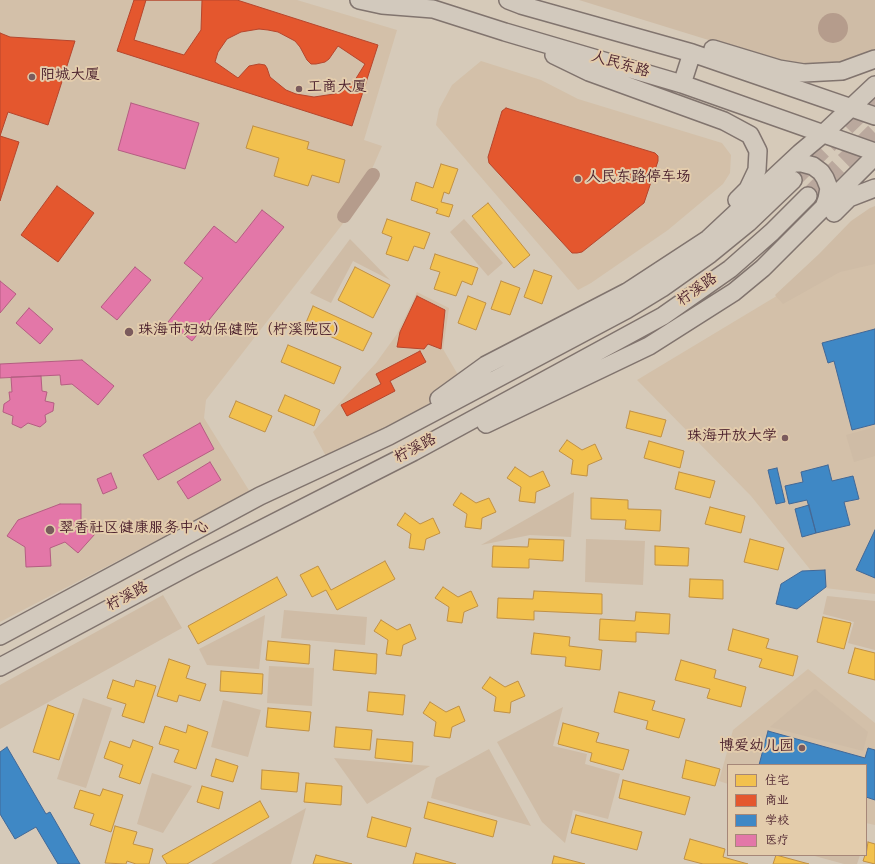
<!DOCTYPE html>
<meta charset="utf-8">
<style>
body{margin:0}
#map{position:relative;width:875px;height:864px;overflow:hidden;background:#d6cab9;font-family:"Gochi Hand","LXGW WenKai TC",sans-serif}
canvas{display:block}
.legend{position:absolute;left:727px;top:764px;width:140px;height:92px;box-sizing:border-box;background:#e3ccac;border:1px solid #a68778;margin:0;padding:5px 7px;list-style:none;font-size:12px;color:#4a1f2b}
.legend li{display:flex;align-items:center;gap:8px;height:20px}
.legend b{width:20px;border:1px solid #a68778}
</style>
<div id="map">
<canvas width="875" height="864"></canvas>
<ul class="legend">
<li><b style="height:11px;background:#f2c14e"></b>住宅</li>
<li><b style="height:11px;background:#e4572e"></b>商业</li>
<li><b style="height:11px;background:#3f88c5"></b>学校</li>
<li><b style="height:11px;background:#e377a8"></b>医疗</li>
</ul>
</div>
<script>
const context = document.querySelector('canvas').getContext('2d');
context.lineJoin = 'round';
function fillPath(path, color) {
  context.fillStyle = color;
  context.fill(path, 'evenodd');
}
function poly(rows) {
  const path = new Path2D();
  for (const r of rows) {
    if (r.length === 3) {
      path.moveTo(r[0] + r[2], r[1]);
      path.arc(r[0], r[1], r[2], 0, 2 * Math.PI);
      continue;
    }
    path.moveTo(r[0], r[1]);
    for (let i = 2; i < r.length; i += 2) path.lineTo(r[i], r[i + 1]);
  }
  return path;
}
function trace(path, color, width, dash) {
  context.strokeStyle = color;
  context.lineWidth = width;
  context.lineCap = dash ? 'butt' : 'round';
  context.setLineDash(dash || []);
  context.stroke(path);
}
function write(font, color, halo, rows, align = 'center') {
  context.font = font + ' "Gochi Hand","LXGW WenKai TC",sans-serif';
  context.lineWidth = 4;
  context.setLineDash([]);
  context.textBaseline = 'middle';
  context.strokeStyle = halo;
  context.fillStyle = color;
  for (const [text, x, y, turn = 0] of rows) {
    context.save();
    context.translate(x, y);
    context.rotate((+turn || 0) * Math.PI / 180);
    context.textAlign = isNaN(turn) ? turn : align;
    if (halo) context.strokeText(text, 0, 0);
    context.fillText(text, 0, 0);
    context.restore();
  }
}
fillPath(poly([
 [0,0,297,0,397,30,364,140,382,146,355,208,206,400,204,418,250,492,0,622],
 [481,61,541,80,578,99,722,143,731,155,730,173,723,184,668,230,591,283,578,290,436,125,439,109,452,85],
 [875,210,875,594,825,588,751,496,637,380,775,297,869,213],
 [417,292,449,308,443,349,461,380,387,434,328,460,313,432,376,363,397,334],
 [808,669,875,723,875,825,866,823,866,765,728,765,728,784,719,781,733,730]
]), '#d3c0a9');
fillPath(poly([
 [579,0,875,0,875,50,847,64,820,67,783,63],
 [875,206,875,264,840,272,783,304,775,295,819,254,851,221,870,208],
 [464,219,503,263,488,276,450,232],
 [350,239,390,280,353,261,331,303,310,293],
 [875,427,875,456,854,462,846,435],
 [574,492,571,537,530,535,481,545],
 [586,539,645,541,643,585,585,582],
 [163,595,182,628,0,729,0,685],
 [827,596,875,601,875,650,848,643,854,622,823,614],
 [284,610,367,617,365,645,281,638],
 [265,615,259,669,207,665,199,649],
 [269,666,314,668,312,706,267,703],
 [815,689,868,732,863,751,770,727],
 [83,698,112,708,86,788,57,779],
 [223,700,261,710,248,757,211,747],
 [563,707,553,746,587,754,585,764,620,774,608,819,573,810,565,843,542,822,497,742],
 [489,749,531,826,431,798,436,778],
 [334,758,430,766,367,804],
 [152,773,192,786,163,833,137,824],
 [306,808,291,864,211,864],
 [811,855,860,855,857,864,844,864]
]), '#cfbca6');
fillPath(poly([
 [833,28,15]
]), '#b59c8c');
const homes = poly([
 [253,126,309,142,307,149,345,160,339,183,312,175,308,186,274,176,279,158,246,148,253,126],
 [441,164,458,169,449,194,444,192,441,202,453,205,449,217,436,213,438,209,411,200,416,182,433,188,441,164],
 [488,203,530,255,514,268,472,216,488,203],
 [387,219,430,233,424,249,414,246,408,261,386,254,392,237,382,233,387,219],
 [435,254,478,268,472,285,462,281,456,296,434,289,440,272,430,269,435,254],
 [355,267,390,285,373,318,338,300,355,267],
 [534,270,552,276,542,304,524,297,534,270],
 [501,281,520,288,510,315,491,309,501,281],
 [468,296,486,303,476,330,458,323,468,296],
 [313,306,372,333,363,351,305,325,313,306],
 [288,345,341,367,334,384,281,362,288,345],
 [285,395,320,410,314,426,278,411,285,395],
 [236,401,272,416,265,432,229,417,236,401],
 [630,411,666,420,661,437,626,428,630,411],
 [567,440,582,450,595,444,602,459,588,465,587,476,571,474,573,460,559,451,567,440],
 [649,441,684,451,680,468,644,458,649,441],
 [515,467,530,477,543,471,550,486,536,492,535,503,519,501,521,487,507,478,515,467],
 [679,472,715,481,710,498,675,489,679,472],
 [461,493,476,503,489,498,496,512,482,518,481,529,465,527,467,514,453,505,461,493],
 [591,498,628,500,628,509,661,510,660,531,625,529,626,520,591,519,591,498],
 [710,507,745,516,741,533,705,524,710,507],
 [405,513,420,524,433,518,440,533,426,539,424,550,409,548,411,534,397,525,405,513],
 [529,539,564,540,563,561,529,559,529,568,492,567,493,546,528,547,529,539],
 [750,539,784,548,778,570,744,562,750,539],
 [655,546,689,548,688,566,655,565,655,546],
 [385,561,395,579,337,610,326,590,312,597,300,575,318,566,331,590,385,561],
 [277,577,287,595,198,644,188,626,277,577],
 [690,579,723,580,723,599,689,597,690,579],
 [443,587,458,597,471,591,478,606,464,612,462,623,447,621,449,607,435,598,443,587],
 [534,591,602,594,602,614,534,611,534,620,497,618,498,598,533,599,534,591],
 [636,612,670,614,669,634,636,632,636,642,599,640,600,619,635,621,636,612],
 [823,617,851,623,844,649,817,642,823,617],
 [381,620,397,630,410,624,416,639,403,645,401,656,386,654,388,640,374,631,381,620],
 [733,629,769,639,766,648,798,656,793,676,759,667,762,659,728,650,733,629],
 [534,633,570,637,569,646,602,650,600,670,565,666,566,657,531,654,534,633],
 [268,641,310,645,309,664,266,660,268,641],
 [855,648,875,653,875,680,848,673,855,648],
 [335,650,377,654,376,674,333,670,335,650],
 [169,659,190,666,186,678,206,684,200,701,179,695,177,702,157,696,169,659],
 [681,660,716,670,714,678,746,687,741,707,707,698,710,689,675,680,681,660],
 [221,671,263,674,262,694,220,691,221,671],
 [490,677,505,687,518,681,525,696,511,702,510,713,494,711,496,697,482,688,490,677],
 [113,680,134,687,136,680,156,686,144,723,122,716,126,704,107,698,113,680],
 [369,692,405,695,403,715,367,711,369,692],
 [619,692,655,701,652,710,685,719,679,738,646,729,648,721,614,712,619,692],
 [430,702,446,712,459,706,465,721,452,727,450,738,434,736,436,722,423,713,430,702],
 [48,705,74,714,59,760,33,752,48,705],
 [268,708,311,712,309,731,266,727,268,708],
 [563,723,599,733,596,742,629,750,623,770,590,761,592,753,558,744,563,723],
 [188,725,208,732,196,769,174,762,179,750,159,744,165,726,186,733,188,725],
 [336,727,372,730,370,750,334,747,336,727],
 [377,739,413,742,412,762,375,758,377,739],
 [133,740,153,747,140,784,119,777,123,765,104,758,110,741,130,748,133,740],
 [216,759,238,766,233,782,211,776,216,759],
 [686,760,720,769,715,786,682,778,686,760],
 [262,770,299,773,297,792,261,789,262,770],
 [623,780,690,797,685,815,619,798,623,780],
 [306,783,342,786,341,805,304,802,306,783],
 [202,786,223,792,219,809,197,802,202,786],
 [103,789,123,795,111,832,90,825,94,814,74,808,80,790,100,796,103,789],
 [260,801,269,817,187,864,167,864,162,856,260,801],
 [428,802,497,821,493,837,424,818,428,802],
 [576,815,642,832,637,850,571,833,576,815],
 [372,817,411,828,406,847,367,837,372,817],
 [115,826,137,832,133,844,153,849,149,864,136,864,127,861,126,864,105,863,115,826],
 [690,839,725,849,723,857,748,864,703,864,684,859,690,839],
 [868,842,875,844,875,864,863,861,865,855,866,855,868,842],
 [416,853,456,864,413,864,416,853],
 [316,855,352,864,313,864,316,855],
 [776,855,809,864,773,864,776,855],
 [554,856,585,864,552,864,554,856]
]);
fillPath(homes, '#f2c14e');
trace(homes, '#c09044', 1);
const shops = poly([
 [134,0,237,0,378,45,352,126,117,51,134,0],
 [146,0,202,0,201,30,184,55,134,40,146,0],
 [259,29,268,30,278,32,295,41,300,47,307,60,311,64,316,64,325,62,329,59,338,46,365,64,355,80,342,90,334,94,314,97,296,94,286,90,270,77,267,68,265,65,259,64,249,66,238,78,215,62,218,52,227,39,241,32,259,29],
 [0,33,10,37,75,41,48,125,8,112,0,136,0,33],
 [506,108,655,153,658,156,658,161,644,203,582,252,577,253,572,253,489,163,488,157,502,111,506,108],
 [0,136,19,142,0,201,0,136],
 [57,186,94,213,58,262,21,235,57,186],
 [417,296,445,310,441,349,428,344,424,349,397,347,400,332,417,296],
 [420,351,426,362,390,381,395,391,347,416,341,405,381,384,376,374,420,351]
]);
fillPath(shops, '#e4572e');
trace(shops, '#b6462d', 1);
const schools = poly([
 [875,329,875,424,852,430,834,361,828,363,822,343,875,329],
 [828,465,832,481,853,476,859,499,844,502,850,525,816,533,807,500,789,504,785,486,803,482,801,472,828,465],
 [777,468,785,502,776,504,768,470,777,468],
 [809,505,816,533,802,537,795,509,809,505],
 [875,530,875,578,856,570,875,530],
 [825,570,826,587,797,609,776,604,781,584,802,571,825,570],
 [768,731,865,758,868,748,875,750,875,800,866,797,866,765,759,765,768,731],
 [7,747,46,814,50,812,80,864,58,864,36,827,15,839,0,814,0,752,7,747]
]);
fillPath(schools, '#3f88c5');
trace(schools, '#426897', 1);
const health = poly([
 [131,103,199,123,185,169,118,150,131,103],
 [262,210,284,227,192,341,168,322,203,278,184,263,214,226,236,243,262,210],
 [135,267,151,280,117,320,101,307,135,267],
 [0,281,16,294,0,313,0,281],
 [29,308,53,329,40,344,16,323,29,308],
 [82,360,114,386,98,405,72,384,61,385,60,375,0,378,0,364,82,360],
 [41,376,42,391,47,392,45,401,54,403,53,411,45,415,46,422,40,427,28,423,21,428,12,424,13,416,3,412,4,404,10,400,9,392,12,392,11,377,41,376],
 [200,423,214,449,158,480,143,455,200,423],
 [210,462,221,480,188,499,177,482,210,462],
 [111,473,117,488,103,494,97,479,111,473],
 [60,504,81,504,81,521,95,534,78,553,65,542,50,548,51,566,26,567,25,547,7,536,18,520,60,504]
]);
fillPath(health, '#e377a8');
trace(health, '#b55d82', 1);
trace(poly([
 [344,216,373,175]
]), '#b59c8c', 14);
trace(poly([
 [793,180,875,99],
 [808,196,875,131]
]), '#baa89d', 17, [17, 8]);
const major = poly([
 [359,0,382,5,433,9,505,32,682,84,875,152],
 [508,0,521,5,692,53,875,116],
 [713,49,779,69,804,73,842,71,875,59],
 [554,55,589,72,724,121,750,135,758,151,757,170,748,189,737,200],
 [682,84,692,53],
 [785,168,794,163,802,163,813,166,821,172,825,178,829,188,827,199,824,207],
 [834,213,849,198,875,188],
 [439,399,486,365,627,292,708,239,800,153,824,133,875,85],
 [486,424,649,346,734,292,763,268,875,156],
 [0,636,260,496,389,436,626,310,662,288,710,254,748,223,793,180],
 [0,667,191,565,413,452,663,316,730,269,772,232,808,196]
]);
trace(major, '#81746e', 20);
trace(major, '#d2c9bd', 17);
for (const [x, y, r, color] of [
 [32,77,4,"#7b5b5d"],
 [299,89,4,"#7b5b5d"],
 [578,179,4,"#7b5b5d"],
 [129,332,5,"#7b5b5d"],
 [785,438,4,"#7b5b5d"],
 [50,530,5,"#7b5b5d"],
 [802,748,4,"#7b5b5d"]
]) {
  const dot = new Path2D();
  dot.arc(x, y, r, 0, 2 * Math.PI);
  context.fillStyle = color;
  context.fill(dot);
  trace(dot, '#e3ccac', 1.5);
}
write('15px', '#4a1f2b', '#e3ccac', [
 ["人民东路",620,66,16],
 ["柠溪路",698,291,-35],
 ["柠溪路",416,450,-28],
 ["柠溪路",128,598,-28]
]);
write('15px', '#4a1f2b', '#e3ccac', [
 ["阳城大厦",40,77],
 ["工商大厦",307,89],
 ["人民东路停车场",586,179],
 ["珠海市妇幼保健院（柠溪院区）",138,332],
 ["珠海开放大学",777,438,"right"],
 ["翠香社区健康服务中心",59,530],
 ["博爱幼儿园",794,748,"right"]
], 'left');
</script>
